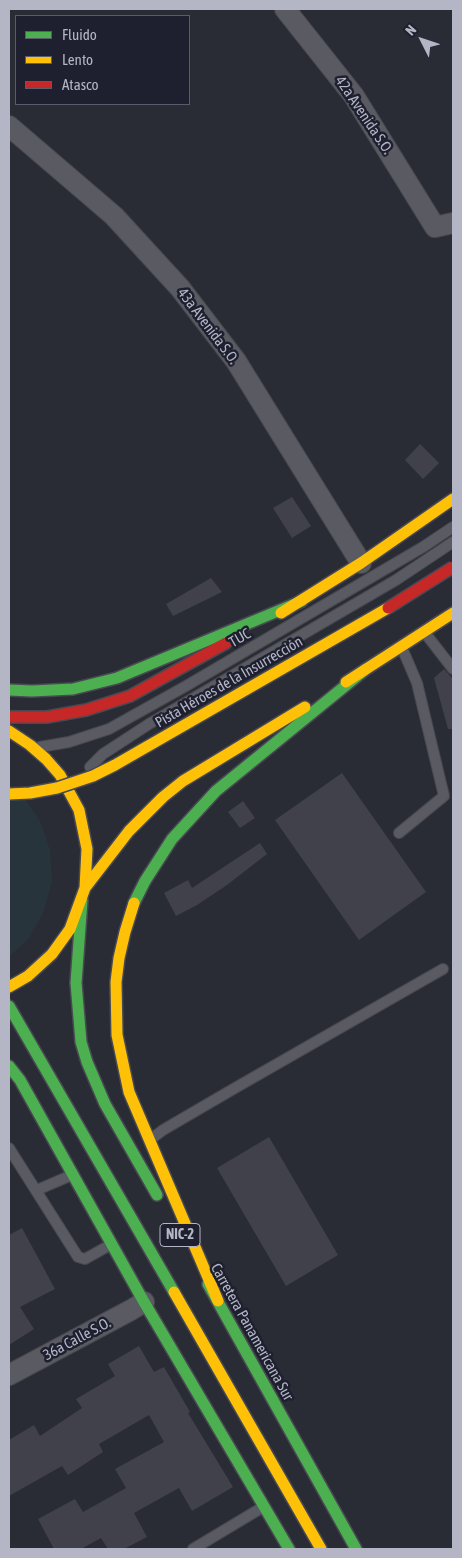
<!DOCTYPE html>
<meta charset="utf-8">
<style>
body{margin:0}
#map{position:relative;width:462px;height:1558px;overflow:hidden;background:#2a2c35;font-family:"Asap Condensed",sans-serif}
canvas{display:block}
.frame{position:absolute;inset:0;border:10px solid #b4b6c6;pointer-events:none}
.legend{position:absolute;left:15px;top:15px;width:175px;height:90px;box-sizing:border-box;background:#1e202f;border:1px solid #5a5c6b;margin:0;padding:6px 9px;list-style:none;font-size:15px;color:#b4b6c6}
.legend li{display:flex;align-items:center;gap:10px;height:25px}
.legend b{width:25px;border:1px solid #5a5c6b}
.north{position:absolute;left:397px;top:15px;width:50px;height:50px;-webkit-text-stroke:4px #1e202f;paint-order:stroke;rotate:311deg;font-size:14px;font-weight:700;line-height:20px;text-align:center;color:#b4b6c6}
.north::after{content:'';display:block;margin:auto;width:18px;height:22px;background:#b4b6c6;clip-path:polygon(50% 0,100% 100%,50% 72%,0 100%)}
</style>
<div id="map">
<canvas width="462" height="1558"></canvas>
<div class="frame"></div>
<ul class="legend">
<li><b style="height:6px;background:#4caf50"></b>Fluido</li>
<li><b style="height:6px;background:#ffc107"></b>Lento</li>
<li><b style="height:6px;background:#c62828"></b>Atasco</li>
</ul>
<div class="north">N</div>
</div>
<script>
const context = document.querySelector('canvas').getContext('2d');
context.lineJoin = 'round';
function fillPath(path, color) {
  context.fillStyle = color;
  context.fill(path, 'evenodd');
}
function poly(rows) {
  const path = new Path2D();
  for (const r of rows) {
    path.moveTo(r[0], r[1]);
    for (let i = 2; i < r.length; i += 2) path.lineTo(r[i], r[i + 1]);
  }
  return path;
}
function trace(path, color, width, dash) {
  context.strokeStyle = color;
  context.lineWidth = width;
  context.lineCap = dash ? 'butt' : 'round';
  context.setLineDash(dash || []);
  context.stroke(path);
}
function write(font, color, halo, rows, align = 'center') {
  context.font = font + ' "Asap Condensed",sans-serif';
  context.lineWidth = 5;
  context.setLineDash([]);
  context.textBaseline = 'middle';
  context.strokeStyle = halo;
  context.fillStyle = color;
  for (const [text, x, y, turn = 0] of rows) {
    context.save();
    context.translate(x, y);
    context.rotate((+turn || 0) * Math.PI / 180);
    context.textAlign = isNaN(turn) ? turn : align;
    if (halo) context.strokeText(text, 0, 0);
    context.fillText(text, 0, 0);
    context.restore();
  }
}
fillPath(poly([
 [9,784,23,796,40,821,50,850,52,881,44,911,29,938,9,957]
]), '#28343b');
fillPath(poly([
 [420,444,439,463,423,479,405,460],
 [292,497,311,526,292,538,273,508],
 [211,578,222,592,173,616,166,604],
 [444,669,453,679,453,729,448,729,434,678],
 [342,773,426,892,359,940,275,820],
 [243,801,255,818,240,828,228,812],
 [260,843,267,854,227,885,197,905,176,916,164,893,188,880,192,888],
 [269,1137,338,1255,286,1286,217,1168],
 [22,1228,55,1289,20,1307,34,1329,9,1345,9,1235],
 [139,1346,154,1372,164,1367,190,1412,188,1413,233,1487,192,1511,179,1488,134,1513,147,1537,124,1549,108,1549,101,1538,81,1549,54,1549,38,1519,75,1499,83,1512,126,1488,115,1469,164,1442,149,1415,99,1444,103,1452,68,1475,62,1466,9,1496,9,1440,34,1425,40,1436,82,1408,76,1399,115,1376,108,1364]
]), '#40414a');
const lane = poly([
 [425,633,453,669],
 [40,747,69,742,109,729,186,686,423,547,453,527],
 [90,767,103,754,149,724,396,580,453,542],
 [399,833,444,796,417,683,402,648],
 [151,1139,163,1130,235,1088,443,969],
 [9,1148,78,1257,85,1259,110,1245],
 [37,1190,72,1175],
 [193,1549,263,1507]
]);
const street = poly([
 [285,9,354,96,435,227,453,223],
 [9,126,114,216,180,288,236,361,361,563],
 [9,1375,131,1310,144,1302]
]);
const fast = poly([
 [9,690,32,691,73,689,117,678,302,601],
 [82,900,76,983,81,1042,87,1062,105,1104,157,1195],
 [134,903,145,881,172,839,216,791,366,669],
 [9,1006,174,1292],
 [9,1066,20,1080,144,1302,289,1549],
 [208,1284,356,1549]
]);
const slow = poly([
 [281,613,361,563,453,499],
 [346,682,453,613],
 [9,731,30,745,46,759,60,775,79,810,87,849,85,888,70,929,52,954,28,976,9,987],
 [85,888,129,831,163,797,183,781,305,707],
 [134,903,125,932,119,958,116,982,117,1035,129,1092,218,1301],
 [174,1292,321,1549]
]);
const jam = poly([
 [9,717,47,717,86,710,130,696,226,643]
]);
trace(lane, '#48494f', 12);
trace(street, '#48494f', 22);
trace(fast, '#484952', 14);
trace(slow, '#484952', 14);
trace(jam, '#484952', 14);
trace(lane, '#5a5a63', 10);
trace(street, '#5a5a63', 20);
trace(fast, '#4caf50', 11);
trace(slow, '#ffc107', 11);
trace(jam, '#c62828', 11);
const slowBridge = poly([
 [9,794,30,793,57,788,93,776,115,765,388,608]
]);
const jamBridge = poly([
 [388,608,453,567]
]);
trace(slowBridge, '#484952', 14, []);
trace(jamBridge, '#484952', 14, []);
trace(slowBridge, '#ffc107', 11);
trace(jamBridge, '#c62828', 11);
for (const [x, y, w] of [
 [180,1235,40]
]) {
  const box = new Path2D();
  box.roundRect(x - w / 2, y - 11.5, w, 23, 4);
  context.fillStyle = '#1e202f';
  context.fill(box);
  trace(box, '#b4b6c6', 1);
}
write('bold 14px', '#b4b6c6', null, [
 ["NIC-2",180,1235]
]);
write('15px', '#b4b6c6', '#1e202f', [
 ["42a Avenida S.O.",364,115,56],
 ["43a Avenida S.O.",208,326,53],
 ["TUC",240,638,-30],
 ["Pista Héroes de la Insurrección",229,682,-30],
 ["Carretera Panamericana Sur",252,1332,61],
 ["36a Calle S.O.",77,1339,-28]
]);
</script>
